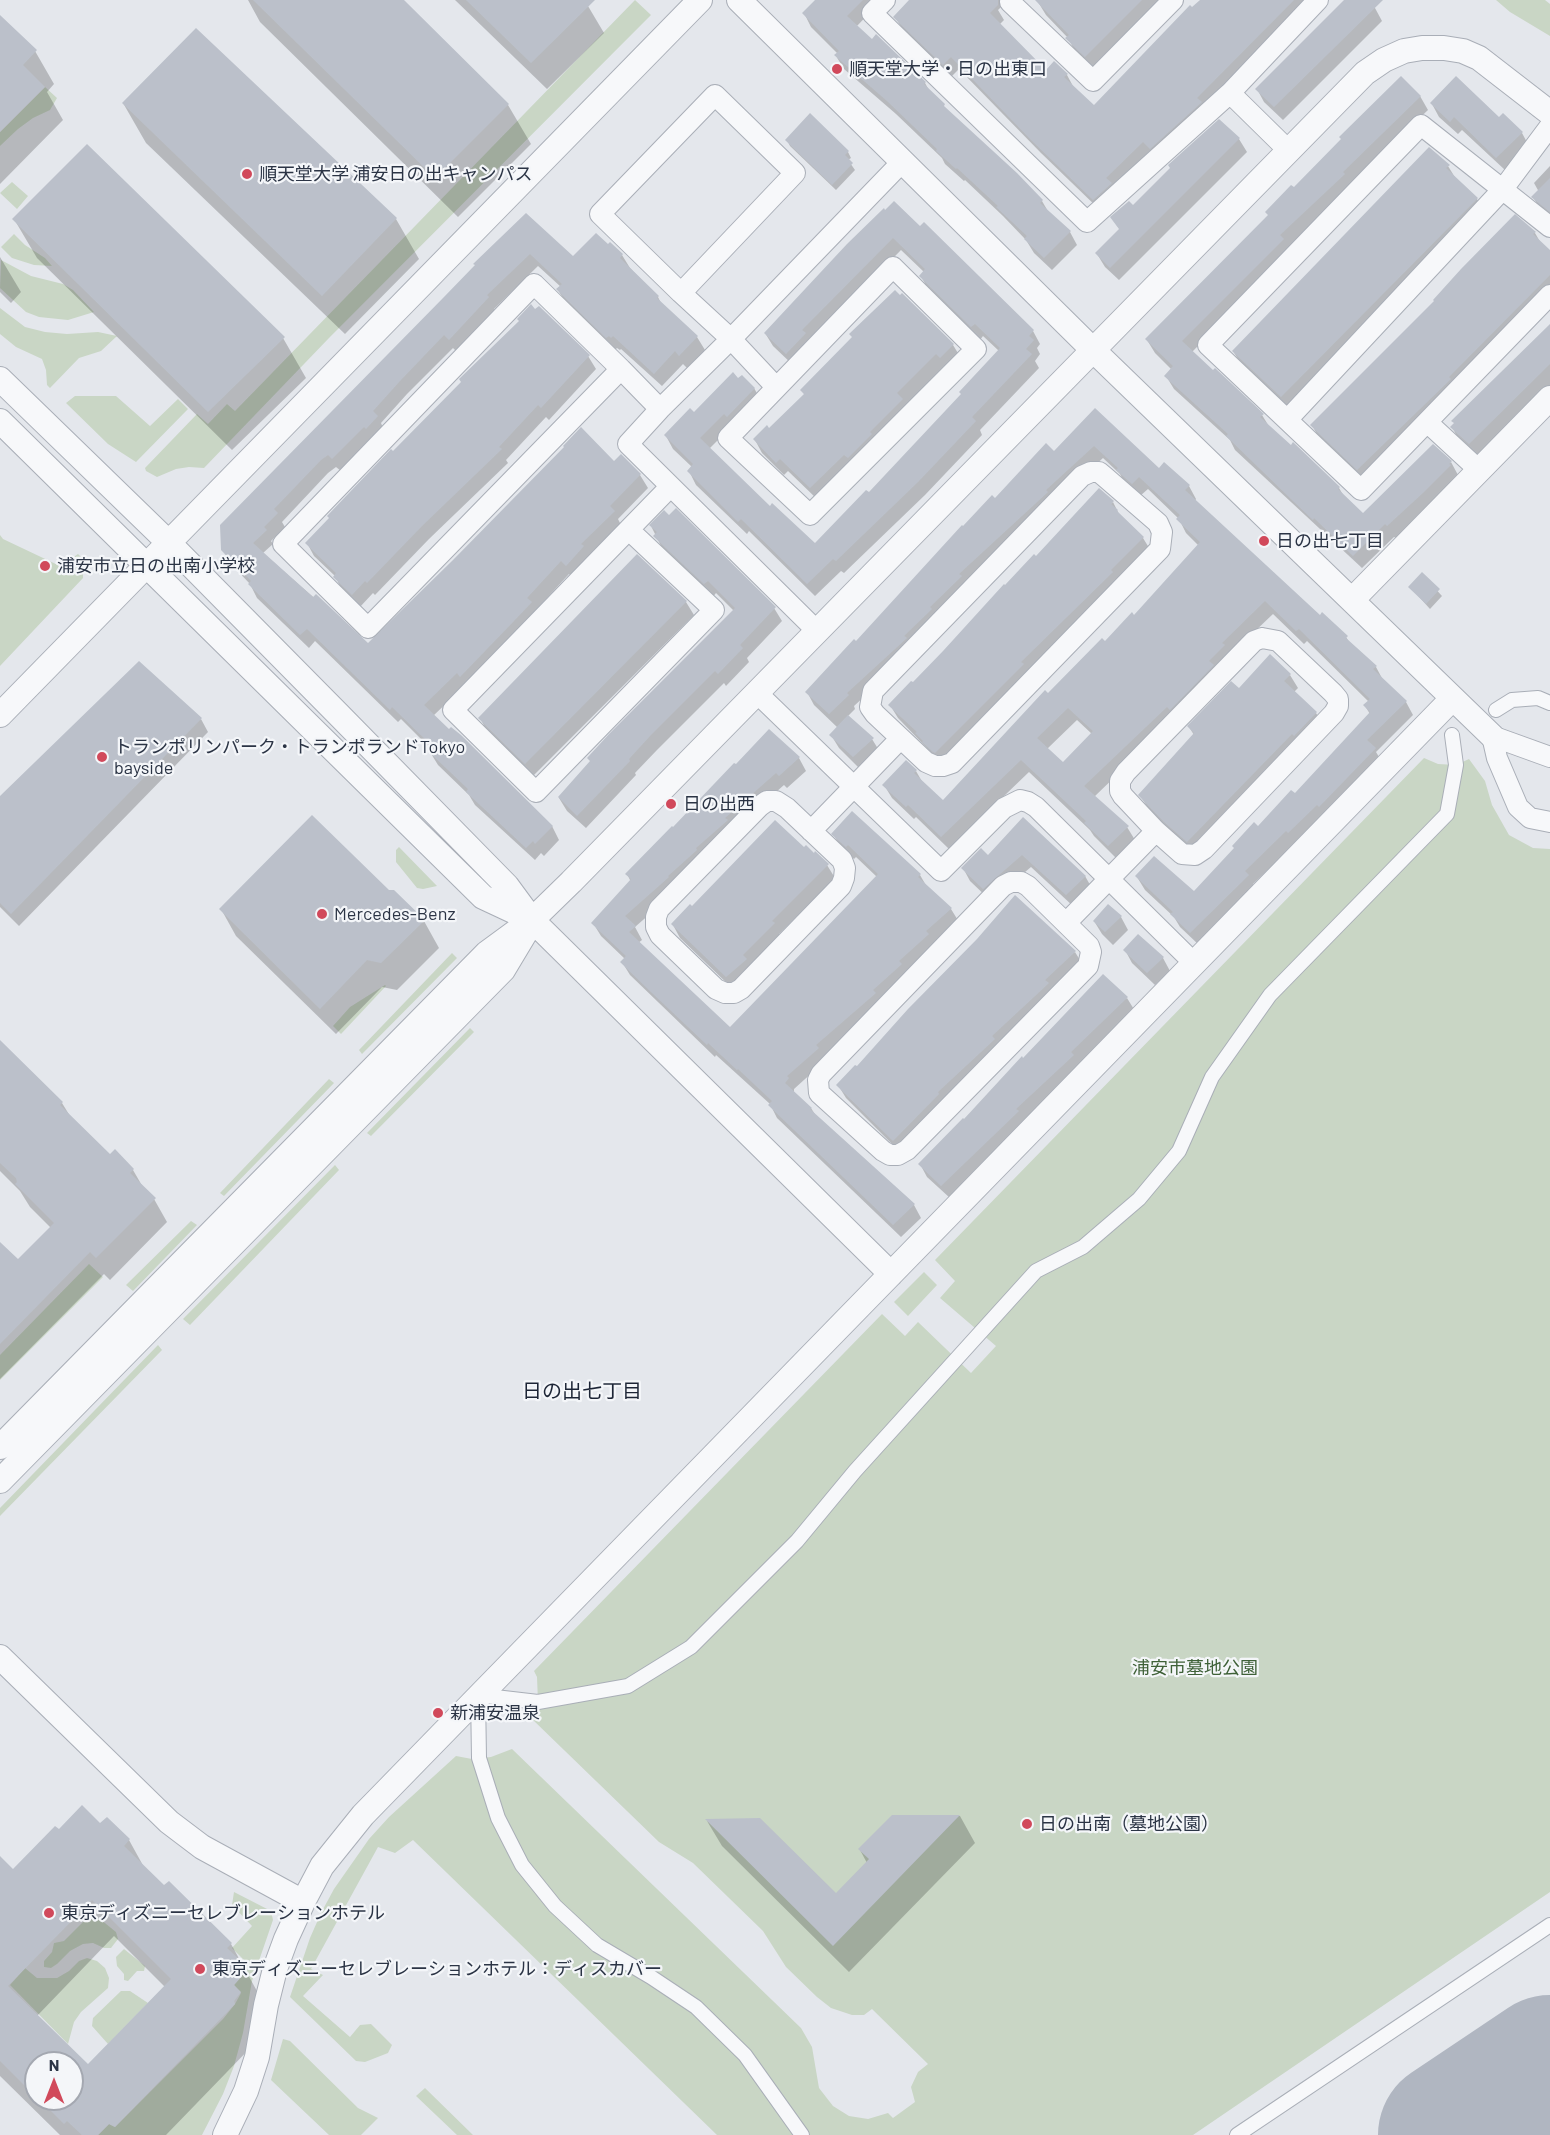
<!DOCTYPE html>
<meta charset="utf-8">
<style>
body{margin:0}
#map{position:relative;width:1550px;height:2135px;overflow:hidden;background:#e4e7ec;font-family:Barlow,sans-serif}
canvas{display:block}
.north{position:absolute;left:24px;top:2051px;width:60px;height:60px;box-sizing:border-box;background:#f4f6f9;border:2px solid #a4a8b1;border-radius:50%;rotate:0deg;font-size:16px;font-weight:700;line-height:24px;text-align:center;color:#2b3445}
.north::after{content:'';display:block;margin:auto;width:21px;height:27px;background:#d1495b;clip-path:polygon(50% 0,100% 100%,50% 72%,0 100%)}
</style>
<div id="map">
<canvas width="1550" height="2135"></canvas>
<div class="north">N</div>
</div>
<script>
const context = document.querySelector('canvas').getContext('2d');
context.lineJoin = 'round';
function fillPath(path, color) {
  context.fillStyle = color;
  context.fill(path, 'evenodd');
}
function poly(rows) {
  const path = new Path2D();
  for (const r of rows) {
    path.moveTo(r[0], r[1]);
    for (let i = 2; i < r.length; i += 2) path.lineTo(r[i], r[i + 1]);
  }
  return path;
}
function trace(path, color, width, dash) {
  context.strokeStyle = color;
  context.lineWidth = width;
  context.lineCap = dash ? 'butt' : 'round';
  context.setLineDash(dash || []);
  context.stroke(path);
}
function write(font, color, halo, rows, align = 'center') {
  context.font = font + ' Barlow,"Noto Sans JP",sans-serif';
  context.lineWidth = 4.5;
  context.setLineDash([]);
  context.textBaseline = 'middle';
  context.strokeStyle = halo;
  context.fillStyle = color;
  for (const [text, x, y, turn = 0] of rows) {
    context.save();
    context.translate(x, y);
    context.rotate((+turn || 0) * Math.PI / 180);
    context.textAlign = isNaN(turn) ? turn : align;
    if (halo) context.strokeText(text, 0, 0);
    context.fillText(text, 0, 0);
    context.restore();
  }
}
fillPath(poly([
 [635,0,651,15,329,338,204,468,189,467,176,469,157,477,146,471,145,468,197,414,208,424,227,404,235,411],
 [1496,0,1545,0,1550,4,1550,36,1510,12],
 [45,87,57,98,50,110,33,118,18,129,0,146,0,132],
 [12,182,28,196,17,209,0,193],
 [14,234,25,245,45,258,52,266,34,265,12,258,1,247],
 [1,260,31,276,63,284,73,290,94,312,68,320,39,317,26,312,0,288],
 [0,308,25,327,45,332,67,334,98,332,117,336,101,351,79,358,50,388,47,385,46,370,42,359,16,347,0,334],
 [75,396,116,396,150,426,178,399,188,409,136,462,108,444,66,403],
 [0,535,3,539,60,566,78,554,83,559,83,578,0,666],
 [1424,758,1438,764,1456,765,1469,759,1485,781,1492,805,1509,835,1533,848,1550,849,1550,1892,1193,2135,717,2135,413,1840,395,1853,378,1847,311,1969,323,1975,303,1996,350,2037,360,2025,371,2024,392,2045,388,2053,365,2062,356,2061,290,1997,310,1938,321,1913,334,1889,369,1839,389,1817,456,1756,472,1759,491,1757,512,1749,801,2028,812,2047,819,2088,833,2106,849,2116,868,2119,888,2113,893,2118,915,2102,911,2087,918,2072,928,2064,872,2009,864,2015,852,2015,831,2008,817,1997,786,1967,763,1931,693,1863,659,1842,533,1720,538,1702,537,1677,534,1671,882,1314,905,1336,918,1322,971,1373,996,1346,940,1298,955,1281,935,1260],
 [399,847,437,886,423,889,417,888,396,862,396,850],
 [452,953,457,958,362,1054,359,1050],
 [385,985,386,986,341,1034,333,1026,350,1007],
 [470,1028,474,1032,371,1136,367,1133],
 [329,1079,334,1083,224,1196,220,1193],
 [335,1165,339,1170,190,1325,183,1319],
 [191,1221,197,1225,133,1291,126,1285],
 [89,1264,103,1277,0,1380,0,1355],
 [924,1272,937,1285,908,1316,894,1302],
 [158,1345,162,1350,0,1516,0,1508],
 [234,1892,271,1911,273,1920,252,1981,243,2033,234,2066,223,2094,204,2131,202,2135,98,2135,109,2124,115,2127,223,2019,235,2004,241,1993,234,1985,242,1976,237,1971,244,1960,232,1948,252,1926,232,1905],
 [94,1917,100,1919,116,1932,118,1939,111,1948,104,1948,93,1943,83,1944,70,1951,57,1964,51,1968,44,1967,44,1961,52,1952,54,1943,64,1941,87,1918],
 [124,1949,145,1966,144,1971,137,1971,128,1981,124,1980,124,1974,117,1966,116,1957],
 [87,1958,97,1961,105,1968,109,1978,108,1988,81,2012,74,2022,68,2044,10,1985,25,1968,37,1978,57,1978,69,1971,79,1961],
 [121,1991,130,1991,148,2003,108,2044,92,2026,93,2018],
 [283,2039,290,2041,358,2108,378,2118,361,2135,329,2135,271,2080],
 [425,2088,473,2135,457,2135,416,2096]
]), '#c9d6c5');
fillPath(poly([
 [1550,2102,1550,2135,1500,2135]
]), '#9fb4cc');
fillPath(poly([
 [248,0,402,0,508,105,531,144,458,217,260,22],
 [455,0,581,0,588,6,604,33,547,89],
 [817,0,882,0,856,27,925,83,930,92,947,111,1042,201,1049,213,1070,232,1077,245,1052,270,1034,253,1026,240,1003,216,965,180,964,181,945,164,942,158,896,114,844,69,836,56,838,54,811,27,804,13],
 [912,0,1008,0,998,10,1004,20,999,25,1046,72,1067,75,1074,88,1094,107,1202,0,1308,0,1102,212,1041,153,959,69,951,77,903,30,895,17],
 [1040,0,1161,0,1093,69,1075,51,1068,38,1046,15,1038,2],
 [1347,0,1366,0,1375,8,1382,21,1283,120,1264,102,1257,89],
 [0,17,35,51,54,84,47,92,63,120,0,184],
 [1420,96,1428,110,1350,185,1352,188,1288,248,1290,253,1192,352,1213,372,1215,370,1262,415,1270,428,1339,488,1345,498,1363,515,1451,462,1458,475,1431,505,1396,538,1394,537,1362,568,1235,450,1230,440,1174,389,1166,376,1172,370,1155,353,1147,340,1294,189],
 [123,103,396,219,419,259,345,334,146,143],
 [1432,104,1499,119,1522,133,1529,146,1505,170,1462,130,1458,134,1439,117],
 [1219,121,1239,139,1247,152,1119,280,1105,267,1097,254,1120,230,1112,218,1133,207],
 [787,140,848,152,851,158,848,160,855,170,836,190,790,146],
 [1429,149,1448,166,1456,179,1477,199,1484,212,1289,410,1241,364,1233,351],
 [1550,166,1550,218,1541,210,1533,197,1539,192,1534,183],
 [884,210,1033,331,1040,344,1037,348,1040,354,1035,361,1039,368,980,430,982,435,925,495,844,573,841,571,815,596,749,531,747,534,696,485,689,471,692,467,673,449,666,436,738,380,754,388,762,402,732,426,709,449,770,508,815,546,869,494,963,395,999,351,983,336,980,340,928,289,921,276,924,272,901,250,810,343,794,366,773,346,765,333],
 [526,215,573,258,610,244,622,255,630,268,658,297,662,305,697,337,705,350,687,368,683,364,662,386,621,349,620,350,617,348,615,350,566,303,558,290,561,287,538,266,494,309,496,311,457,352,453,348,407,394,381,423,384,430,341,471,336,467,328,473,282,522,285,527,271,541,273,544,263,553,368,645,614,463,621,456,640,475,648,488,618,519,621,525,574,578,569,574,535,611,538,616,433,716,552,826,559,840,544,856,541,853,535,860,475,805,469,795,438,765,430,752,432,750,401,719,398,722,315,641,309,648,257,598,250,584,231,564,223,550],
 [1515,216,1535,233,1542,245,1550,252,1550,296,1366,482,1319,438,1312,425,1436,302],
 [14,219,283,338,306,378,232,450,37,258],
 [0,257,21,292,11,303,0,292],
 [902,295,953,345,961,358,949,370,944,366,905,406,910,413,818,500,788,471,784,475,762,453,755,440,769,430,805,395,802,391],
 [1550,330,1550,386,1477,457,1459,440,1452,427],
 [588,356,596,369,549,420,546,417,506,460,508,463,429,539,375,595,373,593,360,607,342,590,335,576,314,556,307,543,393,453],
 [1095,410,1159,470,1189,486,1196,499,1195,501,1320,617,1346,637,1351,645,1376,667,1383,680,1406,702,1413,715,1376,752,1382,762,1253,884,1255,889,1199,945,1180,927,1174,917,1145,890,1137,877,1194,893,1258,828,1295,795,1370,714,1365,706,1369,702,1307,641,1304,644,1273,614,1229,656,1175,719,1094,797,1127,827,1135,840,1116,858,1094,836,1090,830,1029,772,949,849,916,817,914,819,892,798,884,785,916,771,924,785,943,802,1048,695,1134,617,1199,546,1186,533,1179,519,1148,489,1140,496,1125,484,1120,474,1103,458,1053,504,913,652,854,706,855,709,848,716,872,739,880,752,861,770,839,748,831,735,838,728,814,705,807,692,856,644,964,528,1054,453],
 [1077,720,1092,734,1063,764,1047,749],
 [1113,502,1120,516,1143,538,1151,551,943,765,898,718,890,705,913,685,1036,558],
 [651,526,774,608,782,621,747,658,749,662,726,686,724,683,657,750,635,773,636,775,586,828,567,811,559,798,734,611,716,593,713,597,663,550],
 [637,556,686,602,694,615,533,776,487,731,480,718],
 [1422,574,1442,596,1430,609,1410,587],
 [1290,675,1298,688,1294,692,1316,713,1324,726,1195,855,1148,808,1140,795,1194,735,1189,727,1239,690],
 [201,719,208,732,19,926,0,907,0,798],
 [769,731,799,758,806,771,787,788,784,785,732,831,676,891,635,927,642,940,638,943,730,1029,877,877,856,857,854,859,841,847,833,834,920,875,927,887,951,909,959,922,825,1061,794,1089,794,1093,811,1108,816,1116,914,1205,921,1218,901,1237,777,1118,770,1104,716,1055,715,1057,630,975,622,962,625,959,601,936,593,923,631,882,627,874,673,830],
 [1023,819,1085,876,1093,890,1074,907,1031,867,991,901,970,881,963,868,988,857],
 [804,849,827,865,835,878,779,934,781,937,734,990,680,938,673,925,692,908],
 [388,891,393,891,424,921,439,948,397,990,382,987,336,1034,236,936,221,909],
 [1108,906,1121,917,1128,930,1113,945,1102,934,1094,921],
 [1125,950,1163,958,1170,971,1155,985,1132,963],
 [1075,952,1083,965,901,1153,846,1098,838,1085,857,1068],
 [1127,998,1135,1011,950,1198,927,1177,920,1164,1023,1060],
 [0,1042,62,1103,70,1116,110,1156,133,1170,144,1189,154,1199,167,1222,110,1280,104,1274,0,1379,0,1244,18,1262,51,1228,30,1207,20,1191,0,1171],
 [893,1816,960,1816,975,1843,849,1972,722,1846,707,1821,836,1895,867,1863,860,1850],
 [100,1826,129,1840,145,1869,231,1944,263,2002,256,2042,166,2135,60,2135,0,2076,0,1858,13,1871,59,1832],
 [114,1936,165,1987,88,2066,37,2016],
 [36,2063,72,2063,72,2099,36,2099]
]), '#0003');
trace(poly([
 [1453,2135,1550,2070]
]), '#b0b6c1', 150);
fillPath(poly([
 [253,0,404,0,509,104,435,178],
 [466,0,595,0,531,63],
 [815,0,863,0,847,16,872,39,876,34,926,82,924,84,945,104,944,106,1017,173,1043,200,1040,203,1071,231,1044,258,1024,239,1027,236,996,207,998,206,957,168,956,169,936,151,937,149,887,101,834,55,839,51,802,13],
 [909,0,998,0,998,5,990,13,1046,70,1054,61,1068,74,1064,77,1094,105,1190,5,1192,7,1200,0,1294,0,1197,98,1202,102,1150,149,1143,142,1106,178,1112,183,1093,200,1031,140,951,57,943,65,893,17],
 [1035,0,1142,0,1085,57,1065,38,1069,35],
 [1344,0,1383,0,1274,107,1255,89],
 [0,15,37,50,23,65,45,87,0,132],
 [196,28,397,218,322,296,122,103],
 [1401,76,1421,96,1343,172,1345,174,1280,235,1284,239,1182,341,1213,370,1215,368,1264,414,1260,417,1291,445,1293,442,1340,487,1338,489,1363,513,1433,444,1452,461,1449,464,1451,465,1424,492,1387,526,1385,524,1353,556,1314,518,1313,520,1293,501,1226,436,1228,434,1164,376,1173,366,1145,339,1268,215,1265,212,1291,185,1294,187,1341,139,1339,137],
 [1456,76,1499,117,1503,113,1523,132,1496,158,1454,117,1450,122,1430,103],
 [810,113,849,151,845,155,853,163,832,185,785,140],
 [1219,119,1240,138,1110,268,1095,253,1119,229,1110,217,1129,201,1133,205,1170,168,1168,165],
 [87,144,285,337,208,412,12,219],
 [1429,147,1450,165,1446,168,1478,198,1281,397,1232,351],
 [1550,178,1550,212,1531,197],
 [894,201,920,226,924,222,1034,330,1029,336,1034,340,1026,349,1032,354,972,417,976,421,918,482,836,561,833,559,807,584,741,519,738,522,687,471,693,464,664,435,690,408,694,412,733,372,738,378,742,375,755,388,727,417,724,414,700,438,770,506,772,503,815,543,866,490,869,492,961,394,959,392,1000,348,975,324,971,327,919,276,925,269,893,238,802,330,806,333,786,354,764,333,847,244,884,208,885,210],
 [526,213,573,256,596,233,608,244,610,242,623,254,620,258,659,296,657,298,698,336,679,356,675,351,654,374,613,336,611,338,609,336,606,338,556,289,562,284,530,254,487,295,489,297,449,340,444,335,400,381,373,411,378,416,366,429,364,427,332,459,328,455,321,460,274,509,278,513,264,527,267,530,253,543,313,597,316,594,368,643,453,560,564,447,563,446,581,427,614,461,621,454,641,474,610,506,615,511,581,544,584,546,566,566,561,561,527,598,532,602,513,622,460,677,457,673,424,705,449,729,451,727,461,735,553,826,535,844,533,841,526,848,466,792,468,789,429,752,433,747,392,707,390,710,307,629,300,635,248,584,251,581,221,550,220,525,443,298,475,265,473,264],
 [1515,214,1536,232,1533,234,1550,250,1550,275,1449,377,1451,379,1357,470,1310,425,1434,301,1433,300,1461,269],
 [895,290,900,295,902,293,954,344,940,358,936,354,897,393,903,399,870,432,872,434,848,458,844,455,810,488,780,459,776,463,753,439,767,425,769,428,804,394,800,390,852,337,849,334],
 [531,304,535,309,539,306,590,355,541,408,538,405,499,447,502,449,422,526,367,583,365,581,352,595,333,577,336,573,305,543,329,518,327,516,391,449,393,451,461,382,459,379,519,321,517,319],
 [1550,324,1550,364,1469,444,1450,427,1454,423,1451,421],
 [1095,408,1159,468,1164,462,1190,485,1185,490,1320,615,1322,612,1348,636,1346,638,1377,666,1373,669,1407,701,1367,740,1376,748,1319,807,1317,805,1288,833,1286,831,1245,871,1249,875,1190,933,1170,914,1173,912,1135,876,1154,856,1194,891,1234,848,1232,846,1254,822,1258,826,1291,790,1295,793,1370,712,1363,705,1370,699,1299,629,1296,631,1265,601,1222,643,1225,645,1209,661,1214,665,1170,710,1167,707,1084,786,1129,826,1108,846,1084,823,1086,821,1021,760,941,837,908,805,906,807,882,785,906,760,917,770,914,773,943,800,1045,690,1048,693,1102,638,1105,641,1132,612,1134,615,1200,542,1176,519,1180,515,1139,477,1132,484,1116,470,1118,468,1094,446,1046,490,1048,492,959,574,962,576,930,607,932,609,904,636,907,638,847,693,849,695,829,714,805,692,854,639,856,641,962,525,963,526,992,495,995,498,1046,443,1054,451],
 [1068,708,1093,731,1063,762,1037,738],
 [1099,488,1114,501,1111,504,1118,510,1117,511,1144,537,1111,570,1113,572,1021,662,1024,664,935,753,933,752,922,742,923,741,915,733,917,732,888,705,911,681,913,682,943,651,1004,584,1005,585,1034,554,1036,556],
 [676,508,776,607,740,645,743,648,718,674,715,671,650,736,629,759,630,761,577,816,558,797,590,761,587,758,609,734,735,608,708,581,704,584,653,536,657,532,649,525,664,510,669,515],
 [637,554,687,601,525,764,478,718],
 [1422,572,1440,589,1426,604,1408,587],
 [1270,654,1291,674,1284,681,1317,712,1294,736,1292,734,1187,842,1164,822,1138,795,1194,733,1187,726,1231,681,1239,688],
 [139,661,202,718,11,914,0,903,0,796],
 [848,715,874,738,853,757,829,735],
 [769,729,800,757,779,776,776,773,725,818,728,820,696,848,697,850,668,876,669,877,625,916,636,926,629,932,730,1027,878,874,848,845,846,847,831,834,852,811,921,874,918,877,952,908,926,931,929,934,899,961,902,964,873,990,876,993,816,1045,819,1048,787,1076,789,1078,785,1083,812,1108,810,1109,915,1204,893,1225,768,1105,772,1101,738,1069,737,1070,708,1043,707,1045,651,992,620,962,626,956,591,923,631,879,625,874,672,826,673,827,734,763,736,764],
 [312,815,389,890,394,890,425,920,381,963,367,960,320,1009,219,909],
 [1023,817,1086,876,1066,895,1022,855,983,889,961,868,981,848,988,855],
 [775,820,804,847,806,845,814,853,815,851,829,864,772,921,775,923,743,955,747,959,726,977,671,924,690,904,692,906],
 [1015,895,1076,951,1045,980,1049,983,992,1036,995,1039,938,1092,939,1094,893,1141,836,1085,855,1065,857,1066,908,1009,977,939],
 [1108,904,1122,916,1105,932,1093,921],
 [1138,934,1164,957,1147,973,1123,950],
 [1103,974,1128,997,1071,1052,1074,1055,1016,1109,1019,1111,941,1186,918,1164,963,1118,964,1119,1022,1056,1023,1058],
 [0,1040,63,1102,60,1105,110,1154,115,1149,134,1169,130,1173,156,1198,96,1258,90,1252,0,1344,0,1242,18,1259,54,1223,15,1184,17,1182,16,1178,0,1163],
 [82,1805,100,1823,107,1817,130,1839,124,1846,164,1885,169,1881,232,1943,227,1948,243,1963,237,1971,242,1976,234,1985,241,1992,234,2001,235,2004,115,2127,109,2124,98,2135,82,2135,67,2121,64,2124,39,2099,72,2099,72,2063,36,2063,36,2097,0,2061,0,1856,13,1869,55,1826,59,1829],
 [92,1900,171,1979,88,2064,8,1986],
 [892,1815,960,1815,833,1946,705,1819,760,1818,836,1893,869,1859,858,1849]
]), '#bbc0ca');
const pedestrian = poly([
 [1496,710,1512,700,1538,698,1550,703],
 [802,2135,745,2055,696,2007,651,1977,597,1945,555,1906,522,1865,498,1818,479,1758,478,1695,538,1702,628,1686,691,1647,797,1541,855,1471,1036,1271,1083,1247,1139,1199,1179,1151,1212,1077,1270,995,1447,814,1456,765,1452,735],
 [1237,2135,1550,1925]
]);
const minor = poly([
 [885,0,872,13,1087,222,1230,93,1318,0],
 [1012,0,1010,2,1093,81,1173,0],
 [1230,93,1289,151],
 [1550,227,1421,125,1208,345,1361,490,1550,295],
 [893,267,976,349,810,515,728,438,893,267],
 [681,293,795,173,715,95,600,214,681,293,731,339,776,387],
 [621,369,368,628,283,544,534,284,621,369,660,409],
 [1287,420,1503,189,1550,126],
 [1428,423,1480,471],
 [1091,472,1099,472,1105,477,1158,523,1162,532,1160,549,952,763,943,766,935,766,926,762,875,714,870,707,873,691,1082,476,1091,472],
 [629,530,714,610,536,792,453,710,670,487],
 [817,631,628,444,660,409,731,339,903,161],
 [1262,638,1278,641,1333,693,1338,699,1338,706,1334,713,1204,849,1195,855,1182,854,1156,831,1123,796,1120,791,1120,781,1126,772,1254,641,1262,638],
 [756,692,941,871,1004,808,1020,800,1028,802,1036,807,1195,964],
 [1492,736,1497,758,1518,807,1530,818,1550,822],
 [1492,736,1550,757],
 [767,801,776,801,787,808,842,860,845,868,844,878,841,886,741,989,734,993,725,993,716,989,660,935,656,927,656,917,659,909,760,806,767,801],
 [811,831,900,739],
 [1011,882,1021,882,1028,886,1089,946,1091,952,1088,966,907,1150,898,1155,890,1155,883,1151,819,1093,818,1080,821,1074,1003,886,1011,882],
 [1066,923,1156,831]
]);
const tertiary = poly([
 [739,0,1092,349,1492,736],
 [0,379,168,542,337,713,507,886,532,920,891,1274],
 [0,421,483,897,530,919],
 [1352,600,1550,398],
 [0,715,700,0],
 [0,1447,487,953,532,920,571,882,1365,73,1384,60,1404,51,1422,48,1444,48,1463,51,1479,58,1550,113],
 [0,1481,503,970,527,930],
 [0,1657,169,1822,202,1847,303,1902],
 [225,2135,246,2091,257,2057,266,2005,275,1969,286,1939,303,1902,322,1866,363,1815,1452,699]
]);
trace(pedestrian, '#a9aeb7', 16);
trace(minor, '#a9aeb7', 22);
trace(tertiary, '#a9aeb7', 26);
trace(pedestrian, '#f7f8fa', 14);
trace(minor, '#f7f8fa', 20);
trace(tertiary, '#f7f8fa', 24);
for (const [x, y, r, color] of [
 [837,69,6,"#d1495b"],
 [247,174,6,"#d1495b"],
 [1264,541,6,"#d1495b"],
 [45,566,6,"#d1495b"],
 [102,757,6,"#d1495b"],
 [671,804,6,"#d1495b"],
 [322,914,6,"#d1495b"],
 [438,1713,6,"#d1495b"],
 [1027,1824,6,"#d1495b"],
 [49,1913,6,"#d1495b"],
 [200,1969,6,"#d1495b"]
]) {
  const dot = new Path2D();
  dot.arc(x, y, r, 0, 2 * Math.PI);
  context.fillStyle = color;
  context.fill(dot);
  trace(dot, '#f4f6f9', 2);
}
write('18px', '#2b3445', '#f4f6f9', [
 ["順天堂大学・日の出東口",849,69],
 ["順天堂大学 浦安日の出キャンパス",259,174],
 ["日の出七丁目",1276,541],
 ["浦安市立日の出南小学校",57,566],
 ["トランポリンパーク・トランポランドTokyo",114,747],
 ["bayside",114,768],
 ["日の出西",683,804],
 ["Mercedes-Benz",334,914],
 ["新浦安温泉",450,1713],
 ["日の出南（墓地公園）",1039,1824],
 ["東京ディズニーセレブレーションホテル",61,1913],
 ["東京ディズニーセレブレーションホテル：ディスカバー",212,1969]
], 'left');
write('18px', '#3f6138', '#f4f6f9', [
 ["浦安市墓地公園",1195,1668]
]);
write('20px', '#1d2536', '#f4f6f9', [
 ["日の出七丁目",582,1391]
]);
</script>
